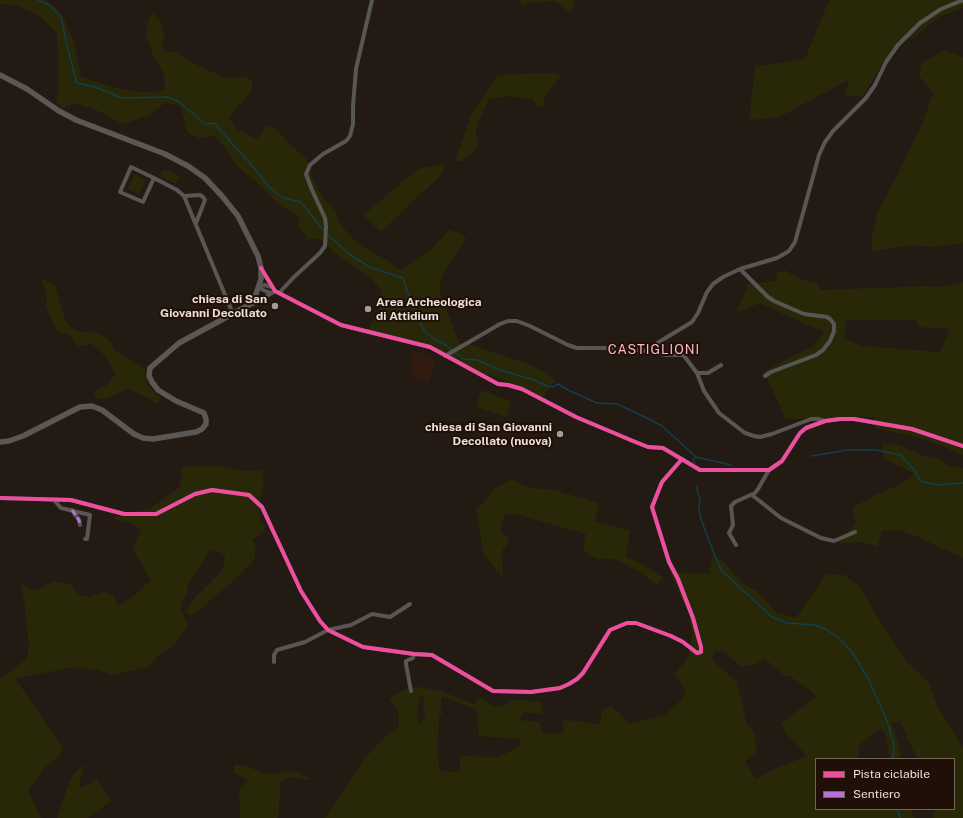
<!DOCTYPE html>
<style>
body{margin:0}
#map{position:relative;width:963px;height:818px;overflow:hidden;background:#241a14;font-family:"Public Sans",sans-serif}
canvas{display:block}
.legend{position:absolute;left:815px;top:758px;width:140px;height:52px;box-sizing:border-box;background:#200f06;border:1px solid #72635b;margin:0;padding:5px 7px;list-style:none;font-size:12px;color:#ede0da}
.legend li{display:flex;align-items:center;gap:8px;height:20px}
.legend b{width:20px;border:1px solid #72635b}
</style>
<div id="map">
<canvas width="963" height="818"></canvas>
<ul class="legend">
<li><b style="height:5px;background:#ef4d9e"></b>Pista ciclabile</li>
<li><b style="height:5px;background:#b673d3"></b>Sentiero</li>
</ul>
</div>
<script>
const context = document.querySelector('canvas').getContext('2d');
context.lineJoin = 'round';
function fillPath(path, color) {
  context.fillStyle = color;
  context.fill(path, 'evenodd');
}
function poly(rows) {
  const path = new Path2D();
  for (const r of rows) {
    path.moveTo(r[0], r[1]);
    for (let i = 2; i < r.length; i += 2) path.lineTo(r[i], r[i + 1]);
  }
  return path;
}
function trace(path, color, width, dash) {
  context.strokeStyle = color;
  context.lineWidth = width;
  context.lineCap = dash ? 'butt' : 'round';
  context.setLineDash(dash || []);
  context.stroke(path);
}
function write(font, color, halo, rows, align = 'center') {
  context.font = font + ' "Public Sans",sans-serif';
  context.lineWidth = 4;
  context.setLineDash([]);
  context.textBaseline = 'middle';
  context.strokeStyle = halo;
  context.fillStyle = color;
  for (const [text, x, y, turn = 0] of rows) {
    context.save();
    context.translate(x, y);
    context.rotate((+turn || 0) * Math.PI / 180);
    context.textAlign = isNaN(turn) ? turn : align;
    if (halo) context.strokeText(text, 0, 0);
    context.fillText(text, 0, 0);
    context.restore();
  }
}
fillPath(poly([
 [412,351,422,353,436,360,429,384,412,375]
]), '#311b0f');
fillPath(poly([
 [0,0,45,0,53,5,65,21,73,40,81,77,120,89,144,93,165,90,164,75,153,55,146,36,148,22,152,12,160,20,165,37,161,46,165,53,175,51,186,59,209,71,230,79,246,76,252,81,252,90,229,117,236,129,257,139,267,126,275,128,292,147,306,158,312,177,323,198,336,211,339,221,348,234,360,245,390,262,401,271,428,252,449,230,462,234,466,239,453,258,442,277,439,290,459,343,469,344,529,364,544,372,555,381,543,397,525,388,480,372,429,349,378,335,366,334,380,307,381,290,371,278,334,253,322,239,308,239,298,225,300,217,280,205,235,163,219,140,213,136,199,138,187,132,181,107,166,102,149,115,123,124,96,110,75,103,63,108,56,103,59,86,57,33,41,17,16,5,0,4],
 [521,0,575,0,572,10,568,11,555,1,521,4],
 [829,0,963,0,963,8,939,17,912,38,900,40,887,57,862,97,845,95,849,80,779,117,749,120,755,67,805,59],
 [944,51,963,57,963,243,932,247,910,245,871,252,872,237,877,213,896,178,922,124,933,93,919,76,922,62],
 [542,73,562,74,543,100,546,107,538,107,533,99,507,96,489,99,478,123,476,134,479,147,462,161,455,161,471,115,498,75],
 [443,164,443,173,381,232,363,215,418,169],
 [163,169,180,176,175,184,160,176],
 [135,174,146,180,139,194,128,189],
 [785,270,792,275,806,281,817,283,821,290,930,286,939,287,963,282,963,455,922,438,875,428,874,417,786,419,764,372,792,356,813,347,824,332,781,313,760,303,737,312,748,284,778,281,776,273],
 [847,320,916,320,918,327,950,329,940,352,860,346,844,338],
 [42,279,55,285,65,320,75,331,97,333,106,338,112,344,115,351,145,368,145,375,148,385,161,398,157,404,147,397,127,389,107,398,98,399,94,395,95,391,106,386,116,374,104,355,92,344,78,346,70,336,56,330,46,306,47,297],
 [481,390,511,401,506,417,476,407],
 [883,444,899,445,921,455,937,459,950,466,963,468,963,558,918,537,900,530,882,531,877,547,863,542,840,543,856,522,852,508,875,495,901,484,913,476,913,473,883,459],
 [217,466,240,471,262,470,264,482,260,497,260,524,263,523,265,527,263,532,252,540,256,546,254,560,242,573,203,607,190,616,186,611,194,599,223,570,225,555,215,550,208,552,198,570,187,585,188,592,181,601,181,611,186,620,187,627,172,647,162,652,148,667,112,675,98,670,90,670,77,667,15,678,63,749,58,757,46,766,28,790,41,818,0,818,0,679,27,659,29,645,24,599,20,583,36,591,53,581,71,585,79,595,89,597,104,592,114,595,118,606,131,598,151,580,132,549,141,530,132,524,111,518,151,508,180,487,182,467],
 [511,479,530,488,554,490,598,503,595,521,630,531,626,557,638,562,664,578,657,585,638,571,624,563,614,559,598,559,590,556,583,550,586,534,516,514,505,515,502,522,501,533,507,536,509,542,502,551,503,577,484,555,476,508,482,505,494,489],
 [713,554,728,566,742,583,758,592,777,613,796,618,826,574,844,575,860,587,891,639,907,662,929,682,937,705,963,748,963,818,934,818,934,809,954,809,954,759,917,759,900,721,892,723,901,753,900,759,890,759,885,733,880,729,859,745,859,759,816,759,816,809,910,809,915,818,325,818,364,759,383,739,399,726,398,709,389,699,406,689,420,687,443,692,474,704,480,697,494,707,505,705,511,699,540,702,543,714,523,712,519,720,539,722,544,734,564,733,563,720,576,721,600,725,602,710,611,705,629,724,665,715,680,701,686,693,675,674,689,656,692,634,690,617,670,572,709,574],
 [715,652,724,652,740,666,754,665,765,659,785,676,789,676,805,686,817,697,781,723,786,733,807,756,777,768,756,779,745,761,757,752,754,731,747,725,737,681,719,667,712,658],
 [420,696,425,697,423,708,426,717,418,724,417,711],
 [442,696,477,710,479,736,520,739,521,746,499,757,461,756,459,772,439,771,438,747,439,717,442,713,440,708],
 [85,764,79,783,80,788,92,783,97,779,111,801,88,818,57,818,69,783,74,774],
 [234,765,246,766,266,774,281,773,290,771,299,772,309,779,307,780,289,777,281,782,278,818,240,818,239,790,248,780,234,773]
]), '#282808');
trace(poly([
 [38,0,49,5,61,16,66,42,77,83,95,87,122,98,167,97,179,102,205,124,214,123,256,170,268,186,283,198,301,202,324,231],
 [327,234,350,255,370,267,403,278,408,294,424,331,436,340,446,345,463,359,477,360,500,370,534,380,547,386,553,387,558,384,568,390,597,403,617,404,647,418,662,426,696,457,731,465],
 [812,456,847,450,876,450,901,455,915,471,920,481,939,485,963,483],
 [695,463,693,460,696,457],
 [697,486,697,491,700,498,699,509,701,519,709,541,721,570,772,617,787,623,815,625,827,630,839,638,852,652,868,678,887,721,894,745,893,759],
 [897,809,900,818]
]), '#113f4b', 1.5);
trace(poly([
 [131,167,154,178,143,202,120,192,131,167],
 [154,178,177,190,184,196,200,195,203,197,205,200,196,223],
 [184,196,233,314],
 [261,269,275,291,341,325,430,347,498,384,508,385,522,389,576,417,633,441,648,447,663,448,700,470,769,470,782,461,800,433,806,428,825,421,840,419,854,419,912,429,963,446],
 [740,269,768,297,774,301,804,314,827,317,830,319,834,324,834,331,830,341,823,350,816,355,771,372,765,376],
 [259,287,263,290,271,293],
 [259,287,264,285,272,287],
 [280,292,294,277,320,253,325,246,326,227,325,218,312,190,306,174,310,165,323,154,346,141,350,136,353,124,353,106,356,69,372,0],
 [249,305,256,303,275,291],
 [647,351,649,348,692,322,698,313,707,292,713,284,723,277,740,269,777,258,789,251,795,242,819,155,825,142,833,131,866,98,875,85,886,62,898,45,920,23,941,9,963,0],
 [445,356,500,324,508,321,517,321,530,326,568,345,577,348,610,348,647,351,666,355,683,355,685,357,697,373,704,391,719,413,745,433,754,436,760,437,772,434,811,419,818,419,825,421],
 [697,373,708,373,721,365],
 [752,495,781,518,821,538,834,541,855,532],
 [0,498,71,500,124,514,156,514,195,494,212,490,249,495,262,507,301,591,320,621,328,630,363,647,414,654,432,655,493,691,531,692,560,688,569,684,577,679,583,673,610,630,627,623,636,623,671,636,683,642,697,653,701,652,701,647,693,618,678,579,669,562,652,507,662,482,682,459],
 [54,500,61,508,90,515,87,539,85,539],
 [72,510,79,520,80,525],
 [736,545,729,533,733,525,731,506,735,502,755,493,758,489,769,470],
 [274,662,274,655,277,650,305,642,328,630,351,625,372,614,390,617,410,604],
 [411,691,406,664,406,661,413,658,414,654]
]), '#585652', 4);
trace(poly([
 [0,75,27,89,59,111,76,120,165,154,188,166,205,178,222,196,238,216,258,256,261,268,261,279,255,297,249,305,179,343,150,368,149,376,152,382,158,390,176,401,204,413,206,419,206,424,202,429,196,432,153,439,143,438,134,434,102,410,92,406,80,407,23,436,9,441,0,442]
]), '#5b5754', 5.5);
trace(poly([
 [72,510,79,520,80,525]
]), '#b673d3', 3, [6, 3]);
trace(poly([
 [261,268,275,291,341,325,430,347,498,384,508,385,522,389,576,417,633,441,648,447,663,448,700,470,769,470,782,461,800,433,806,428,825,421,840,419,854,419,912,429,963,446],
 [0,498,71,500,124,514,156,514,195,494,212,490,249,495,262,507,301,591,320,621,328,630,363,647,414,654,432,655,493,691,531,692,560,688,569,684,577,679,583,673,610,630,627,623,636,623,671,636,683,642,697,653,701,652,701,647,693,618,678,579,669,562,652,507,662,482,682,459]
]), '#ef4d9e', 4);
for (const [x, y, r, color] of [
 [275,306,4,"#a79b95"],
 [368,309,4,"#a79b95"],
 [560,434,4,"#a79b95"]
]) {
  const dot = new Path2D();
  dot.arc(x, y, r, 0, 2 * Math.PI);
  context.fillStyle = color;
  context.fill(dot);
  trace(dot, '#200f06', 1.5);
}
write('bold 12px', '#ede0da', '#200f06', [
 ["chiesa di San",267,299],
 ["Giovanni Decollato",267,313],
 ["Area Archeologica",376,302,"left"],
 ["di Attidium",376,316,"left"],
 ["chiesa di San Giovanni",552,427],
 ["Decollato (nuova)",552,441]
], 'right');
context.letterSpacing = '1px';
write('13px', '#febaca', '#200f06', [
 ["CASTIGLIONI",654,350]
]);
context.letterSpacing = '0px';
</script>
